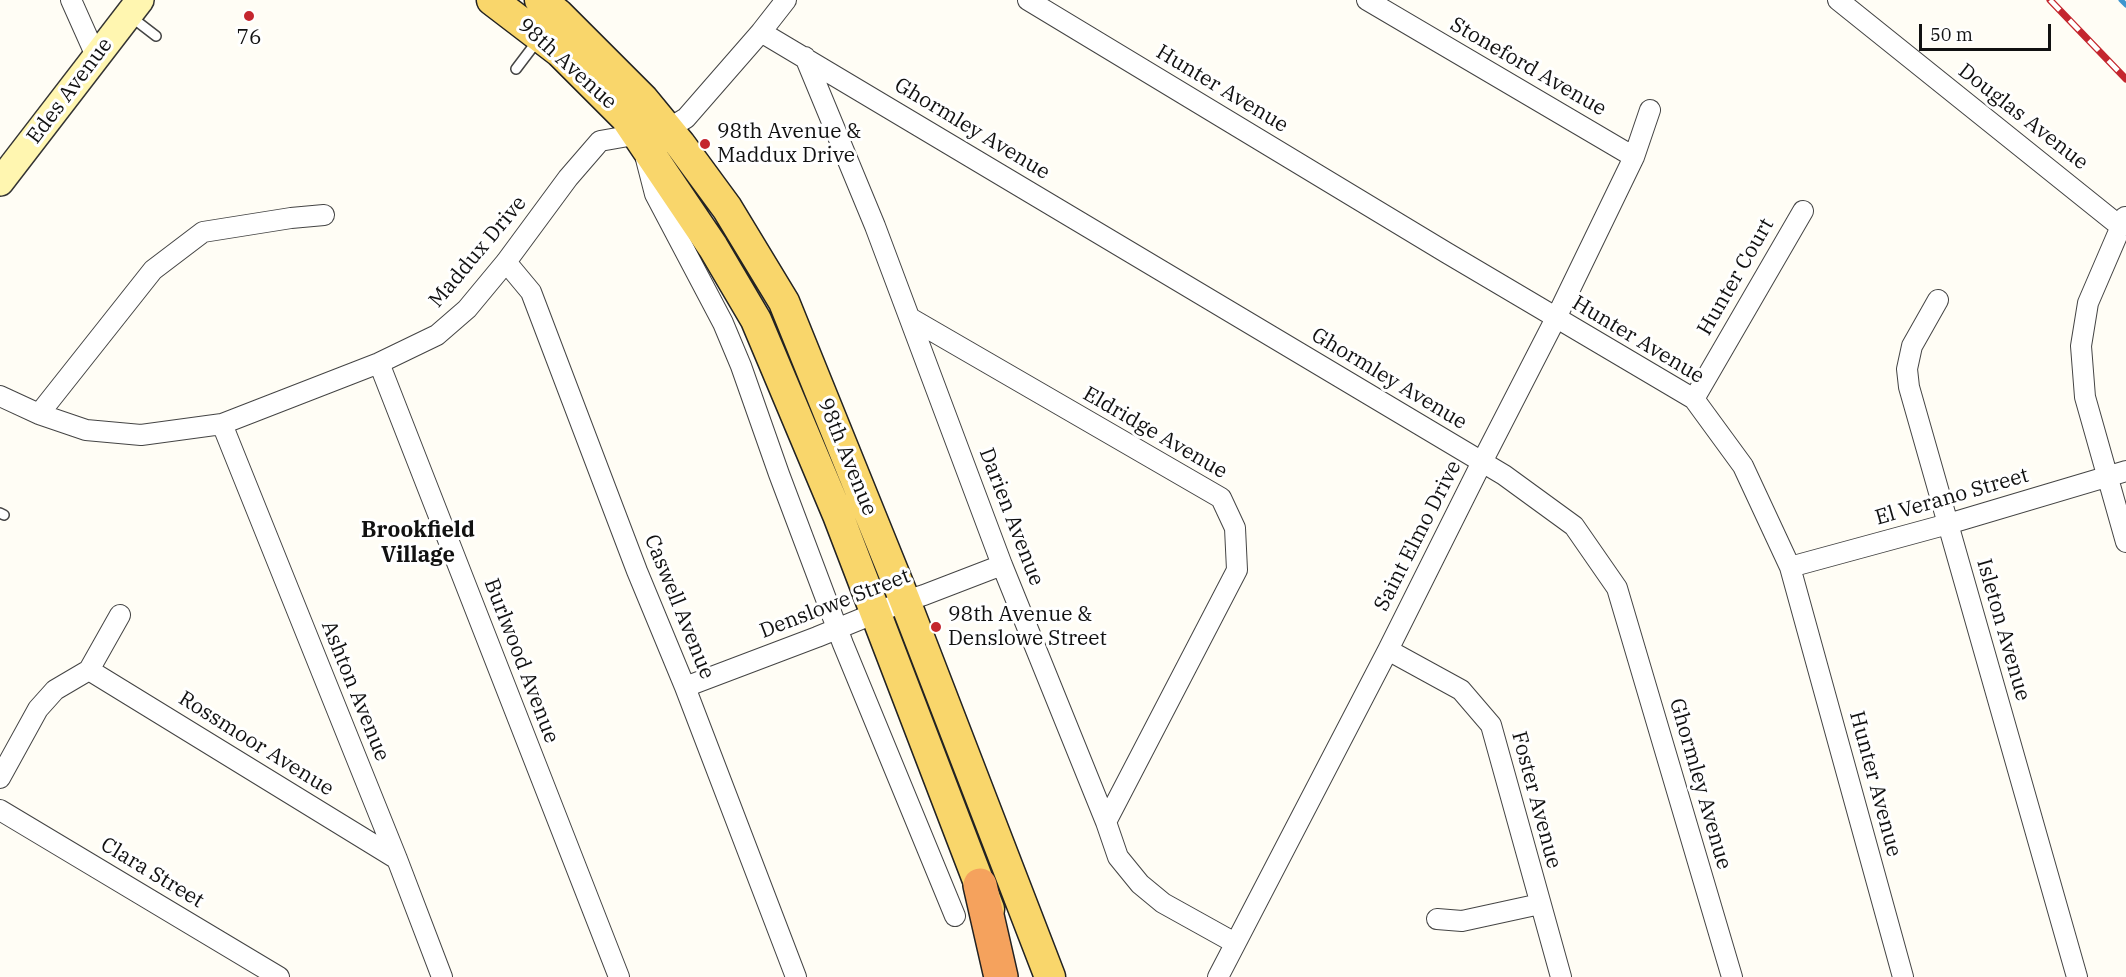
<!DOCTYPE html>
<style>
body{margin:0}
#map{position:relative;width:2126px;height:977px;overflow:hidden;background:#fffdf5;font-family:"IBM Plex Serif",serif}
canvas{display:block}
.scale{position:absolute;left:1919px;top:24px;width:132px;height:27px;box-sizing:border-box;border:3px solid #111;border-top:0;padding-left:8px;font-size:18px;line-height:21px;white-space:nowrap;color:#111;-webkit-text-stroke:4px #fff;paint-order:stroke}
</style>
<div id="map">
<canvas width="2126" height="977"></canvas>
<div class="scale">50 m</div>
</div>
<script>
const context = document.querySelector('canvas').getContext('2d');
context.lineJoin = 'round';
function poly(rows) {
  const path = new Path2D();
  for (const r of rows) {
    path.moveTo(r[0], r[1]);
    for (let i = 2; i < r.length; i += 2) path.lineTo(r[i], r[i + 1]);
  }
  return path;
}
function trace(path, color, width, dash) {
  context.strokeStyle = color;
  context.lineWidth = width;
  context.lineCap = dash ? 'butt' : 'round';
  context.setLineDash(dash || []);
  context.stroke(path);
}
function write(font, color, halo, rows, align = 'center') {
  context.font = font + ' "IBM Plex Serif",serif';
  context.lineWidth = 6;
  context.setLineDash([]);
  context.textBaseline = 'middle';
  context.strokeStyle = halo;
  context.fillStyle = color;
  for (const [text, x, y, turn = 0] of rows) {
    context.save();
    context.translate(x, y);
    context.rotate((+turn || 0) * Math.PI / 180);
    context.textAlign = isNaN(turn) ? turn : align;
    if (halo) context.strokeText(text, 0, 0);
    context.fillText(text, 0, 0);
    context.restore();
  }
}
trace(poly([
 [2121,0,2126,5]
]), '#3f96cf', 5);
const lane = poly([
 [130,16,156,36],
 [516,69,538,40],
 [0,513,4,515]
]);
const street = poly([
 [71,0,96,56],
 [1028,0,1447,253,1694,399,1743,466,1790,567,1903,977],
 [1367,0,1634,157],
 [1838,0,2121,227],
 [761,32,1504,475,1574,526,1617,588,1732,977],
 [805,57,875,226,1002,565,1106,822,1118,857,1140,884,1163,903,1235,943],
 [646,159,655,194,723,323,741,366,779,474,843,644,955,916],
 [2125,217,2088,303,2081,346,2085,397,2126,542],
 [506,262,531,292,637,571,685,687,796,977],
 [1938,300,1912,346,1907,369,1909,387,2077,977],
 [910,318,1221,498,1235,528,1237,570,1106,822],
 [379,363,619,977],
 [0,396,39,414,86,430,141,435,222,424,379,363,437,335,467,309,506,262,568,178,600,141,668,129,686,118,761,32,786,0],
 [1694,399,1803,211],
 [39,414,153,270,203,232,291,218,324,215],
 [222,424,397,859,442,977],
 [1790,567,1948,524,2126,471],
 [1388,650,1461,690,1491,725,1561,977],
 [89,670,397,859],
 [685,687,817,637,905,601,924,595,1002,565],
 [0,778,38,709,55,690,89,670,120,615],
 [0,810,279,977],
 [1437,919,1462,921,1540,904],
 [1218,977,1388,650,1482,462,1556,318,1634,157,1650,110]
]);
const secondary = poly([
 [0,182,140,0]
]);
const primary = poly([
 [492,0,560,52,626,118,713,247,756,320,838,515,989,909],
 [540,0,558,14,643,99,680,144,727,208,784,302,905,601,1050,977]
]);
const highway = poly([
 [980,885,1001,977]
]);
trace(lane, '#444', 12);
trace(street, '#444', 22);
trace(secondary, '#333', 30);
trace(primary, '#222', 33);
trace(highway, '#222', 36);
trace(lane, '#fff', 9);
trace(street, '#fff', 20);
trace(secondary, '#fff6b0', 27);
trace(primary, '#f9d66b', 30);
trace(highway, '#f5a25d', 33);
const rail = poly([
 [2050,0,2126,79]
]);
trace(rail, '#c4262e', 7);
trace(rail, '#fff', 4.5, [14]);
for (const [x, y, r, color] of [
 [249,16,6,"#c4262e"],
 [705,144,6,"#c4262e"],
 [936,627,6,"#c4262e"]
]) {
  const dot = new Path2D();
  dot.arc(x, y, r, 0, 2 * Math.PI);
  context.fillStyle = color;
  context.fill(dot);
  trace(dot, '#fff', 2);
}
write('21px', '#111', '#fff', [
 ["76",249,38,"center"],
 ["98th Avenue &",717,132],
 ["Maddux Drive",717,156],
 ["98th Avenue &",948,615],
 ["Denslowe Street",948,639]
], 'left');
write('21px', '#111', '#fff', [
 ["98th Avenue",567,64,42],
 ["Stoneford Avenue",1528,67,30],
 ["Hunter Avenue",1222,89,31],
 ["Edes Avenue",70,91,-53],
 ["Douglas Avenue",2023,117,38],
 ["Ghormley Avenue",972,129,31],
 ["Maddux Drive",478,252,-50],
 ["Hunter Court",1736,277,-60],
 ["Hunter Avenue",1638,340,31],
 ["Ghormley Avenue",1389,379,31],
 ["Eldridge Avenue",1155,433,30],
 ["98th Avenue",847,457,68],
 ["El Verano Street",1952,497,-16],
 ["Darien Avenue",1011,517,69],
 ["Saint Elmo Drive",1418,536,-63],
 ["Denslowe Street",835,604,-21],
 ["Caswell Avenue",679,607,68],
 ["Isleton Avenue",2003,630,74],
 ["Burlwood Avenue",521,661,69],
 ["Ashton Avenue",355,691,68],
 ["Rossmoor Avenue",256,744,32],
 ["Ghormley Avenue",1700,784,74],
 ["Hunter Avenue",1875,784,75],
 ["Foster Avenue",1536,800,75],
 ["Clara Street",152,873,31]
]);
write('bold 22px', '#111', '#fff', [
 ["Brookfield",418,531],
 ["Village",418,556]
]);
</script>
